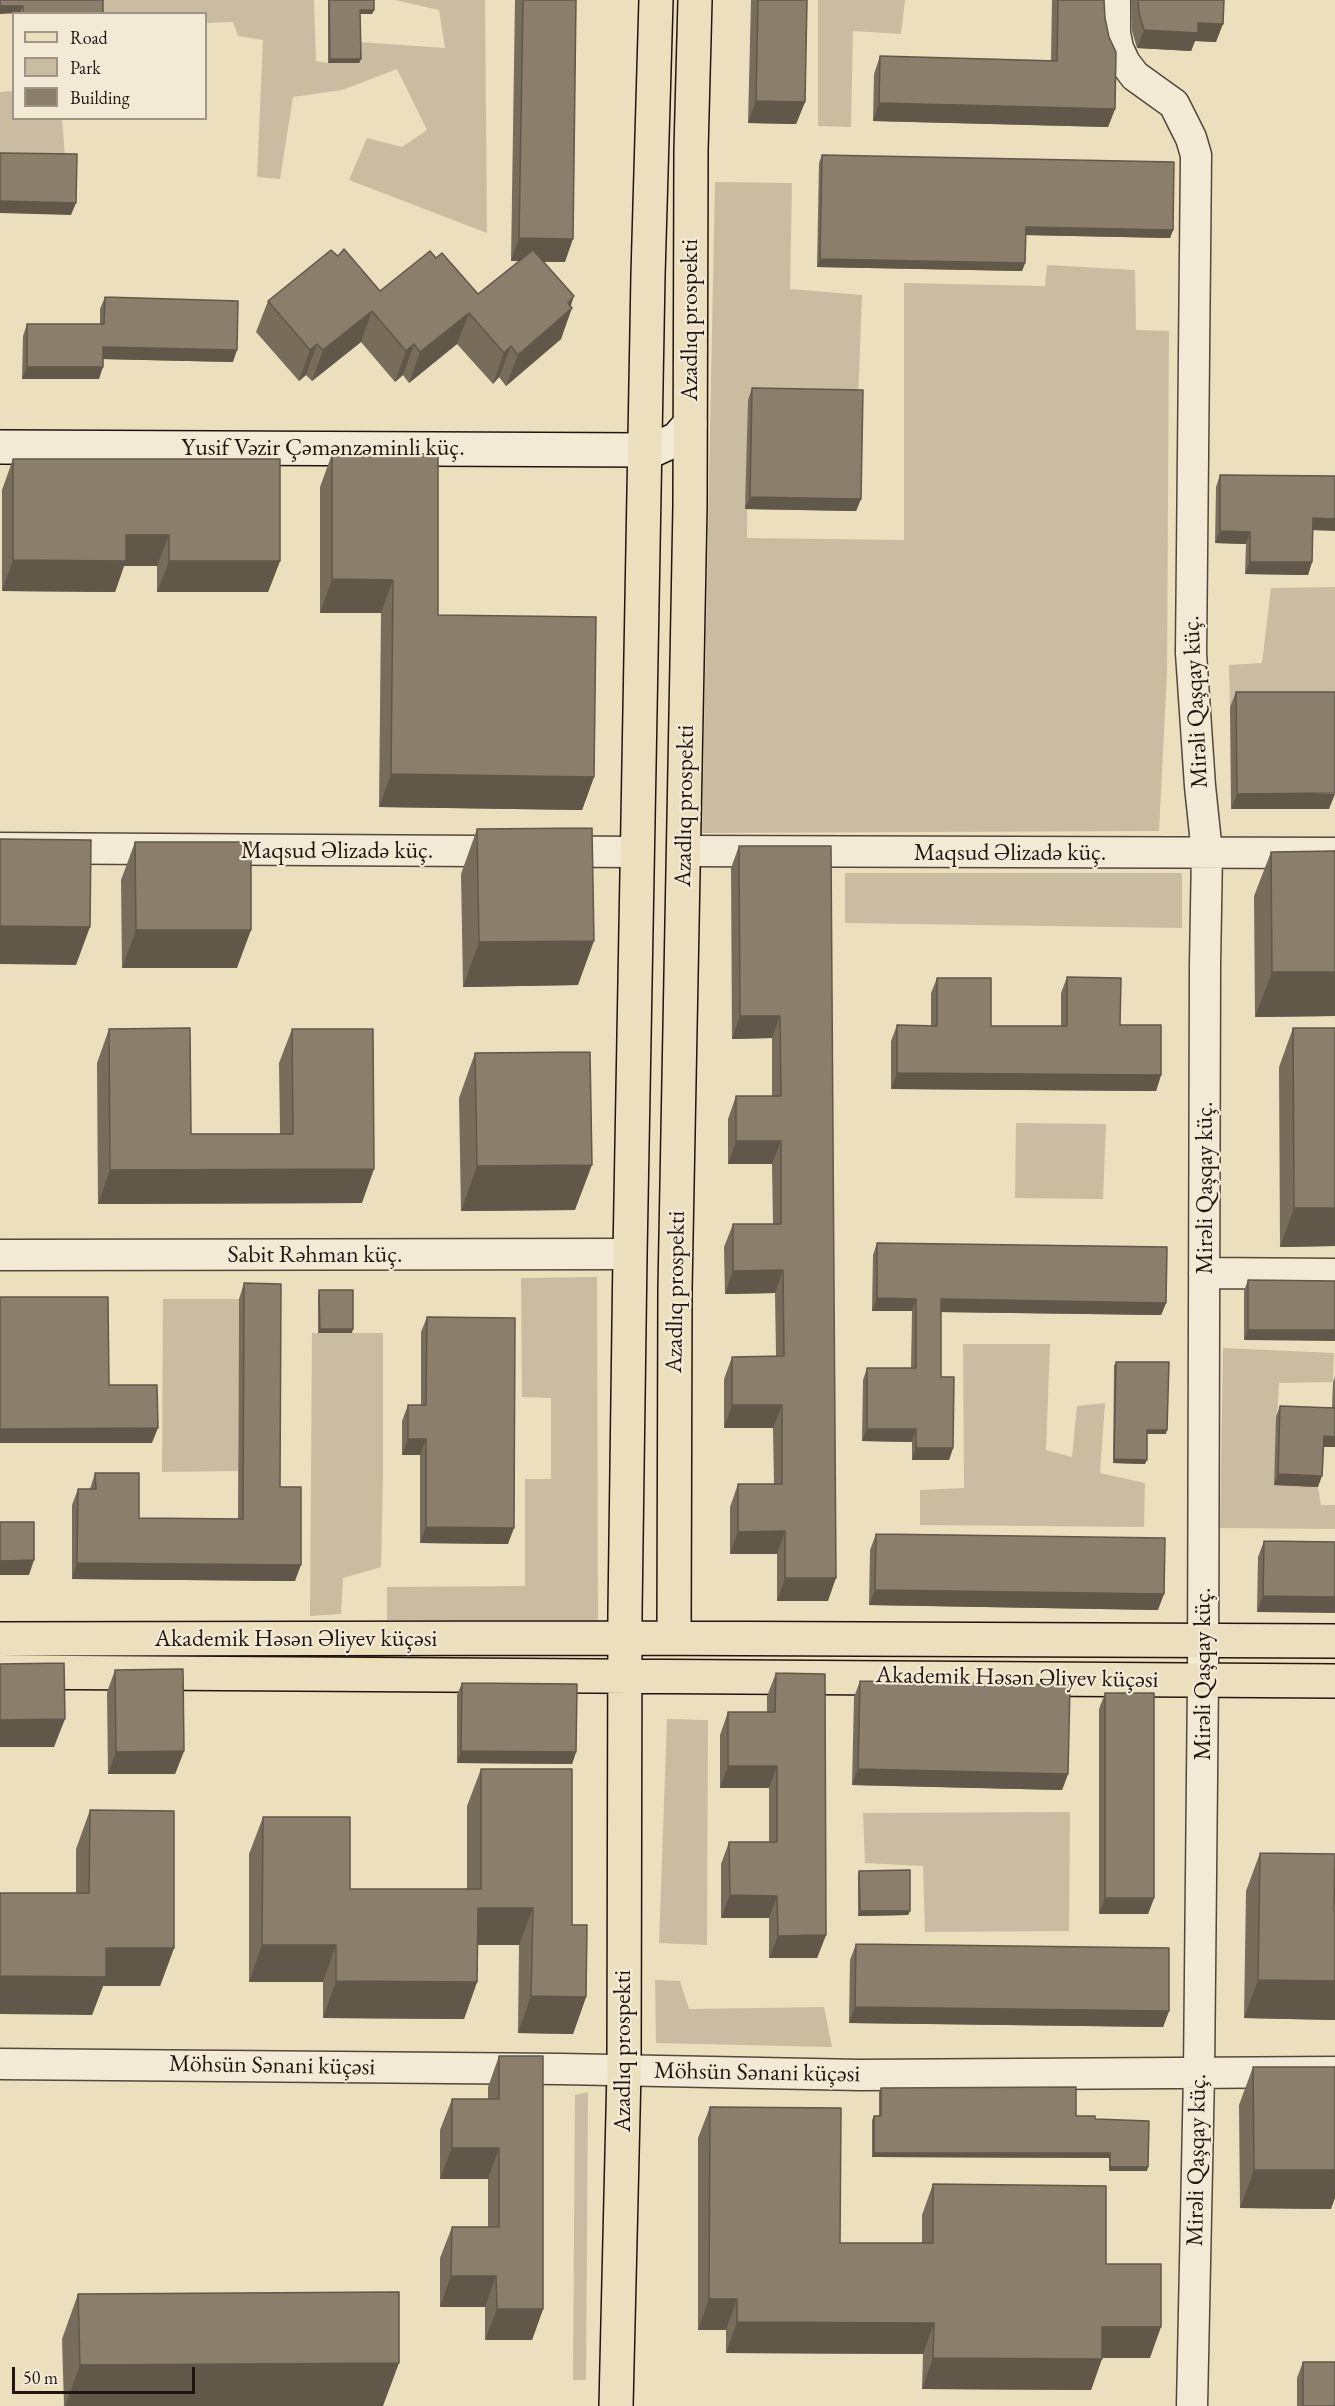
<!DOCTYPE html>
<meta charset="utf-8">
<style>
body{margin:0}
#map{position:relative;width:1335px;height:2406px;overflow:hidden;background:#ecdfbe;font-family:"EB Garamond",serif}
canvas{display:block}
.legend{position:absolute;left:12px;top:12px;width:195px;height:108px;box-sizing:border-box;background:#f3ead5;border:2px solid #9f9486;margin:0;padding:8px 10px;list-style:none;font-size:18px;color:#22140f}
.legend li{display:flex;align-items:center;gap:12px;height:30px}
.legend b{width:30px;border:2px solid #9f9486}
.scale{position:absolute;left:12px;top:2367px;width:183px;height:27px;box-sizing:border-box;border:3px solid #22140f;border-top:0;padding-left:8px;font-size:18px;line-height:21px;white-space:nowrap;color:#22140f;-webkit-text-stroke:4px #f3ead5;paint-order:stroke}
</style>
<div id="map">
<canvas width="1335" height="2406"></canvas>
<ul class="legend">
<li><b style="height:8px;background:#ecdfbe"></b>Road</li>
<li><b style="height:16px;background:#cabca0"></b>Park</li>
<li><b style="height:16px;background:#8b7e6a"></b>Building</li>
</ul>
<div class="scale">50 m</div>
</div>
<script>
const context = document.querySelector('canvas').getContext('2d');
context.lineJoin = 'round';
function fillPath(path, color) {
  context.fillStyle = color;
  context.fill(path, 'evenodd');
}
function poly(rows) {
  const path = new Path2D();
  for (const r of rows) {
    path.moveTo(r[0], r[1]);
    for (let i = 2; i < r.length; i += 2) path.lineTo(r[i], r[i + 1]);
  }
  return path;
}
function trace(path, color, width, dash) {
  context.strokeStyle = color;
  context.lineWidth = width;
  context.lineCap = dash ? 'butt' : 'round';
  context.setLineDash(dash || []);
  context.stroke(path);
}
function write(font, color, halo, rows, align = 'center') {
  context.font = font + ' "EB Garamond",serif';
  context.lineWidth = 4.5;
  context.setLineDash([]);
  context.textBaseline = 'middle';
  context.strokeStyle = halo;
  context.fillStyle = color;
  for (const [text, x, y, turn = 0] of rows) {
    context.save();
    context.translate(x, y);
    context.rotate((+turn || 0) * Math.PI / 180);
    context.textAlign = isNaN(turn) ? turn : align;
    if (halo) context.strokeText(text, 0, 0);
    context.fillText(text, 0, 0);
    context.restore();
  }
}
fillPath(poly([
 [100,0,314,0,316,61,328,63,359,42,445,48,439,10,395,0,485,0,487,233,349,180,367,138,402,147,427,130,397,69,342,90,293,97,280,179,257,177,263,40,238,36,233,22,206,23,206,14,100,13],
 [818,0,905,0,901,34,853,31,851,127,818,126],
 [13,91,14,118,62,119,65,157,0,156,0,92],
 [715,182,792,183,790,289,862,295,858,402,748,400,747,538,904,540,904,283,1045,286,1047,265,1135,270,1136,330,1169,331,1167,674,1159,831,702,833],
 [1335,587,1335,706,1230,707,1229,665,1262,663,1271,588],
 [845,873,1182,873,1182,928,845,923],
 [1016,1123,1106,1124,1103,1199,1015,1198],
 [597,1277,598,1620,387,1620,387,1587,525,1586,525,1479,551,1479,551,1398,522,1397,521,1278],
 [163,1299,239,1299,238,1471,162,1472],
 [312,1333,383,1333,383,1478,381,1567,343,1578,341,1614,310,1616],
 [963,1344,1050,1344,1046,1450,1072,1457,1077,1406,1105,1403,1100,1473,1145,1483,1144,1527,920,1525,920,1490,964,1488],
 [1223,1348,1334,1353,1333,1382,1279,1383,1274,1484,1318,1487,1321,1505,1335,1505,1335,1529,1220,1528],
 [667,1719,708,1720,707,1945,659,1943],
 [1070,1812,1069,1931,925,1932,923,1866,865,1863,863,1813],
 [655,1980,680,1981,689,2009,824,2007,832,2047,656,2043],
 [588,2092,586,2380,573,2380,575,2095]
]), '#cabca0');
const minor = poly([
 [1115,0,1115,33,1118,48,1125,63,1135,76,1174,104,1191,138,1196,155,1191,653,1200,786,1207,853,1205,965,1203,1680,1199,2073,1192,2406],
 [0,848,637,852],
 [684,851,1335,853],
 [0,1255,630,1254],
 [1204,1273,1335,1274],
 [0,2064,561,2069,860,2075,1335,2072]
]);
const secondary = poly([
 [0,447,645,450,655,449,677,439,690,424]
]);
const primary = poly([
 [674,1638,675,1289,690,506,691,151,695,0],
 [0,1639,625,1638,1335,1641],
 [0,1672,1335,1681],
 [616,2406,624,2071,625,1612,630,1254,648,275,656,0]
]);
trace(minor, '#54473b', 33);
trace(secondary, '#22140f', 36);
trace(primary, '#22140f', 36);
trace(minor, '#f3ead5', 30);
trace(secondary, '#f3ead5', 33);
trace(primary, '#ecdfbe', 33);
fillPath(poly([
 [328,0,374,0,374,10,372,14,360,14,361,59,359,63,328,63],
 [515,0,576,0,565,262,544,262,570,306,561,339,506,386,499,377,493,384,457,344,409,383,403,375,395,382,361,342,312,381,306,375,299,381,256,332,268,301,380,291,436,258,478,294,519,261,511,261],
 [751,0,807,0,805,102,796,124,748,123],
 [1052,0,1104,0,1105,18,1115,109,1108,127,873,121,874,74,880,56,1051,61],
 [1131,0,1224,0,1216,42,1195,41,1191,51,1137,48,1132,31],
 [822,155,1173,230,1170,238,1025,235,1025,263,1022,271,817,267,819,163],
 [105,297,233,362,103,359,99,379,22,379,23,336,27,324,100,324,100,309],
 [752,388,861,499,856,511,745,509,748,400],
 [332,454,438,615,594,777,582,810,379,807,381,613,320,613,320,487],
 [13,459,280,561,268,592,157,592,157,566,124,566,115,592,2,591,2,490],
 [1220,475,1335,476,1335,530,1313,530,1312,562,1308,575,1245,574,1246,544,1215,543,1216,487],
 [1236,692,1329,809,1231,809,1230,707],
 [477,829,578,985,463,987,461,874],
 [135,842,237,968,122,968,121,880],
 [739,846,831,846,828,1601,777,1601,777,1554,730,1554,730,1507,738,1484,774,1484,773,1428,724,1428,724,1379,732,1357,776,1356,775,1293,725,1294,724,1247,733,1224,773,1224,772,1164,728,1164,728,1119,736,1096,772,1096,772,1038,732,1039,731,868],
 [1335,851,1335,1016,1255,1017,1254,896,1271,852],
 [1067,977,1120,1025,1161,1075,1156,1091,891,1089,891,1041,897,1025,931,1026,931,993,937,978,991,1026,1061,1026,1061,993],
 [1293,1028,1335,1246,1280,1247,1279,1067],
 [109,1029,191,1134,280,1134,279,1063,292,1029,362,1203,98,1204,97,1063],
 [475,1053,575,1210,461,1211,459,1098],
 [877,1243,1166,1303,1161,1315,941,1312,941,1377,953,1448,949,1460,912,1460,912,1442,862,1441,863,1380,867,1368,911,1368,912,1311,872,1311,873,1255],
 [1248,1280,1335,1281,1244,1340,1244,1291],
 [244,1283,280,1487,295,1581,72,1579,72,1505,78,1489,90,1489,95,1473,139,1518,238,1519,239,1299],
 [319,1290,352,1333,318,1333,318,1295],
 [427,1317,508,1544,420,1543,420,1455,402,1455,402,1421,408,1405,421,1405,421,1332],
 [1116,1362,1166,1434,1147,1434,1145,1464,1113,1463,1114,1366],
 [1335,1377,1335,1447,1323,1447,1318,1487,1274,1485,1276,1417,1280,1406,1332,1408,1333,1382],
 [876,1534,1158,1610,869,1605,870,1550],
 [1264,1541,1335,1542,1257,1612,1258,1557],
 [115,1670,184,1751,175,1774,108,1774,107,1692],
 [776,1673,826,1935,817,1958,769,1958,769,1918,721,1918,721,1864,729,1842,769,1842,769,1788,720,1788,720,1735,728,1712,767,1712,767,1696],
 [860,1681,1068,1774,1062,1790,852,1785,854,1697],
 [462,1683,576,1752,572,1764,457,1763,457,1695],
 [1105,1693,1154,1898,1148,1914,1099,1914,1099,1709],
 [481,1769,572,1925,586,1997,573,2034,518,2033,519,1945,478,1945,477,1982,464,2019,323,2018,323,1982,249,1982,249,1854,263,1817,350,1889,467,1889,467,1806],
 [90,1810,174,1948,160,1986,103,1986,92,2015,76,1893,76,1849],
 [1260,1853,1335,1911,1335,2020,1244,2018,1246,1891],
 [859,1871,910,1911,908,1915,858,1916,858,1875],
 [856,1944,1169,2011,1163,2027,849,2023,850,1960],
 [499,2056,543,2309,532,2340,485,2340,485,2307,440,2307,440,2258,452,2227,488,2227,488,2179,440,2179,440,2130,452,2099,488,2099,488,2087],
 [1253,2067,1331,2209,1240,2208,1239,2105],
 [881,2088,1095,2119,1147,2171,1109,2171,1109,2158,872,2157,872,2120,874,2116,879,2116,879,2092],
 [710,2107,840,2243,922,2243,922,2215,933,2184,1106,2264,1150,2358,1102,2358,1091,2390,922,2389,923,2354,726,2353,726,2330,698,2330,698,2138],
 [78,2294,383,2406,64,2406,62,2339],
 [1303,2362,1335,2406,1297,2406,1297,2378]
]), '#786c5b');
fillPath(poly([
 [0,6,23,6,21,13,0,14],
 [360,10,374,10,372,14,359,14],
 [1198,23,1223,24,1216,42,1195,41,1191,51,1137,48,1144,30],
 [330,59,361,59,359,63,328,63],
 [756,101,805,102,796,124,748,123],
 [879,103,1115,109,1108,127,873,121],
 [0,201,76,203,71,215,0,213],
 [1026,227,1173,230,1170,238,1023,235],
 [519,238,573,239,565,262,511,261],
 [820,259,1025,263,1022,271,817,267],
 [574,296,569,311,572,308,561,339,506,386,518,355],
 [372,311,361,342,312,381,323,350],
 [469,313,457,344,409,383,420,352],
 [317,344,306,375,299,381,310,350],
 [414,344,403,375,395,382,406,351],
 [511,346,499,377,493,384,504,353],
 [103,347,237,350,233,362,99,359],
 [27,367,103,367,99,379,22,379],
 [750,497,861,499,856,511,745,509],
 [1313,518,1335,519,1335,531,1308,530],
 [1220,531,1250,532,1246,544,1215,543],
 [126,535,169,535,157,566,124,566,115,592,2,591,13,560],
 [169,561,280,561,268,592,157,592],
 [1250,562,1312,562,1308,575,1245,574],
 [332,579,393,580,381,613,320,613],
 [391,774,594,777,582,810,379,807],
 [1237,794,1335,794,1329,809,1231,809],
 [0,926,90,927,76,965,0,964],
 [136,930,251,930,237,968,122,968],
 [594,941,578,985,463,987,479,942],
 [1272,972,1335,972,1335,1016,1255,1017],
 [740,1016,780,1016,772,1038,732,1039],
 [897,1073,1161,1075,1156,1091,891,1089],
 [736,1141,781,1141,772,1164,728,1164],
 [592,1165,575,1210,461,1211,477,1166],
 [374,1169,362,1203,98,1204,110,1170],
 [1294,1208,1335,1208,1335,1246,1280,1247],
 [783,1270,775,1293,725,1294,733,1271],
 [877,1298,916,1299,912,1311,872,1311],
 [941,1299,1166,1303,1161,1315,937,1312],
 [320,1329,353,1329,352,1333,318,1333],
 [1248,1330,1335,1330,1335,1341,1244,1340],
 [732,1405,782,1405,773,1428,724,1428],
 [158,1428,152,1443,0,1443,0,1429],
 [867,1429,916,1429,912,1442,862,1441],
 [1147,1430,1167,1430,1166,1434,1146,1434],
 [1324,1436,1335,1437,1335,1447,1320,1447],
 [408,1439,426,1439,420,1455,402,1455],
 [916,1448,953,1448,949,1460,912,1460],
 [1114,1459,1147,1460,1145,1464,1113,1463],
 [1278,1474,1322,1476,1318,1487,1274,1485],
 [426,1527,514,1528,508,1544,420,1543],
 [785,1531,777,1554,730,1554,738,1532],
 [34,1560,29,1575,0,1575,0,1561],
 [77,1563,301,1565,295,1581,72,1579],
 [785,1578,836,1578,828,1601,777,1601],
 [875,1590,1164,1594,1158,1610,869,1605],
 [1263,1596,1335,1597,1335,1613,1257,1612],
 [65,1719,54,1747,0,1747,0,1720],
 [184,1751,175,1774,108,1774,116,1752],
 [461,1751,576,1752,572,1764,457,1763],
 [728,1766,777,1766,769,1788,720,1788],
 [858,1769,1068,1774,1062,1790,852,1785],
 [730,1895,777,1896,769,1918,721,1918],
 [1105,1898,1154,1898,1148,1914,1099,1914],
 [478,1908,533,1908,519,1945,464,1945],
 [860,1911,910,1911,908,1915,858,1916],
 [826,1935,817,1958,769,1958,778,1936],
 [262,1945,336,1945,323,1982,249,1982],
 [106,1948,174,1948,160,1986,103,1986,92,2015,0,2014,0,1976],
 [1258,1980,1335,1981,1335,2020,1244,2018],
 [336,1981,477,1982,464,2019,323,2018],
 [531,1996,586,1997,573,2034,518,2033],
 [855,2007,1169,2011,1163,2027,849,2023],
 [452,2148,499,2148,488,2179,440,2179],
 [874,2153,1110,2153,1109,2158,872,2157],
 [1110,2167,1148,2167,1147,2171,1109,2171],
 [1254,2170,1335,2170,1335,2198,1331,2209,1240,2208],
 [451,2276,496,2276,485,2307,440,2307],
 [709,2299,737,2299,726,2330,698,2330],
 [497,2309,543,2309,532,2340,485,2340],
 [737,2322,934,2323,923,2354,726,2353],
 [1102,2327,1161,2327,1150,2358,1091,2358],
 [933,2358,1102,2359,1091,2390,922,2389],
 [399,2363,383,2406,65,2406,80,2365]
]), '#61584a');
const building = poly([
 [0,0,103,0,103,14,23,14,23,6,0,6,0,0],
 [329,0,374,0,374,10,360,10,361,59,330,59,329,0],
 [523,0,576,0,573,239,519,238,523,0],
 [758,0,807,0,805,102,756,101,758,0],
 [1058,0,1104,0,1105,18,1109,37,1116,52,1115,109,879,103,880,56,1057,61,1058,0],
 [1138,0,1224,0,1223,24,1198,23,1198,33,1144,30,1139,13,1138,0],
 [0,153,77,154,76,203,0,201,0,153],
 [822,155,1174,162,1173,230,1026,227,1025,263,820,259,822,155],
 [344,249,380,291,430,251,436,258,442,253,478,294,533,250,574,296,568,303,572,308,518,355,511,346,504,353,469,313,420,352,414,344,406,351,372,311,323,350,317,344,310,350,268,301,331,250,338,256,344,249],
 [105,297,238,301,237,350,103,347,103,367,27,367,27,324,104,324,105,297],
 [752,388,863,390,861,499,750,497,752,388],
 [332,454,438,454,438,615,596,617,594,777,391,774,393,580,332,579,332,454],
 [13,459,280,459,280,561,169,561,169,535,126,535,126,561,13,560,13,459],
 [1220,475,1335,476,1335,519,1313,518,1312,562,1250,562,1250,532,1220,531,1220,475],
 [1236,692,1335,692,1335,793,1237,794,1236,692],
 [592,828,594,941,479,942,477,829,592,828],
 [0,839,91,840,90,927,0,926,0,839],
 [135,842,251,842,251,930,136,930,135,842],
 [739,846,831,846,836,1578,785,1578,785,1531,738,1532,738,1484,782,1484,782,1405,732,1405,732,1357,784,1356,783,1270,733,1271,733,1224,781,1224,781,1141,736,1141,736,1096,781,1096,780,1016,740,1016,739,846],
 [1335,851,1335,972,1272,972,1271,852,1335,851],
 [1067,977,1121,978,1120,1025,1161,1025,1161,1075,897,1073,897,1025,937,1026,937,978,991,978,991,1026,1067,1026,1067,977],
 [190,1028,191,1134,293,1134,292,1029,373,1029,374,1169,110,1170,109,1029,190,1028],
 [1293,1028,1335,1028,1335,1208,1294,1208,1293,1028],
 [590,1052,592,1165,477,1166,475,1053,590,1052],
 [877,1243,1167,1247,1166,1303,941,1299,941,1377,954,1377,953,1448,916,1448,916,1429,867,1429,867,1368,916,1368,916,1299,877,1298,877,1243],
 [1248,1280,1335,1281,1335,1330,1248,1330,1248,1280],
 [244,1283,281,1284,280,1487,301,1487,301,1565,77,1563,78,1489,96,1489,95,1473,139,1473,139,1518,243,1519,244,1283],
 [319,1290,353,1290,353,1329,320,1329,319,1290],
 [0,1297,108,1297,109,1385,157,1385,158,1428,0,1429,0,1297],
 [427,1317,515,1318,514,1528,426,1527,426,1439,408,1439,408,1405,426,1405,427,1317],
 [1116,1362,1169,1362,1167,1430,1147,1430,1147,1460,1114,1459,1116,1362],
 [1280,1406,1335,1408,1335,1437,1324,1436,1322,1476,1278,1474,1280,1406],
 [0,1522,34,1522,34,1560,0,1561,0,1522],
 [876,1534,1165,1538,1164,1594,875,1590,876,1534],
 [1264,1541,1335,1542,1335,1597,1263,1596,1264,1541],
 [64,1663,65,1719,0,1720,0,1664,64,1663],
 [183,1669,184,1751,116,1752,115,1670,183,1669],
 [776,1673,825,1674,826,1935,778,1936,777,1896,730,1895,729,1842,777,1842,777,1766,728,1766,728,1712,775,1712,776,1673],
 [860,1681,1070,1685,1068,1774,858,1769,860,1681],
 [462,1683,577,1684,576,1752,461,1751,462,1683],
 [1105,1693,1154,1693,1154,1898,1105,1898,1105,1693],
 [481,1769,572,1769,572,1925,587,1925,586,1997,531,1996,533,1908,478,1908,477,1982,336,1981,336,1945,262,1945,263,1817,350,1817,350,1889,481,1889,481,1769],
 [90,1810,174,1811,174,1948,106,1948,106,1977,0,1976,0,1893,89,1893,90,1810],
 [1260,1853,1335,1854,1334,1911,1335,1911,1335,1981,1258,1980,1260,1853],
 [910,1870,910,1911,860,1911,859,1871,910,1870],
 [856,1944,1169,1948,1169,2011,855,2007,856,1944],
 [499,2056,543,2056,543,2309,497,2309,496,2276,451,2276,452,2227,499,2227,499,2148,452,2148,452,2099,499,2099,499,2056],
 [1253,2067,1335,2067,1335,2170,1254,2170,1253,2067],
 [1076,2087,1076,2116,1095,2116,1095,2119,1149,2121,1148,2167,1110,2167,1110,2153,874,2153,874,2116,881,2116,881,2088,1076,2087],
 [710,2107,841,2108,840,2243,933,2243,933,2184,1106,2186,1106,2264,1161,2264,1161,2327,1102,2327,1102,2359,933,2358,934,2323,737,2322,737,2299,709,2299,710,2107],
 [399,2292,399,2363,80,2365,78,2294,399,2292],
 [1303,2362,1335,2362,1335,2406,1303,2406,1303,2362]
]);
fillPath(building, '#8b7e6a');
trace(building, '#61584a', 1.5);
write('24px', '#22140f', '#f3ead5', [
 ["Azadlıq prospekti",690,320,-90],
 ["Yusif Vəzir Çəmənzəminli küç.",323,448],
 ["Mirəli Qaşqay küç.",1196,702,-93],
 ["Azadlıq prospekti",685,806,-89],
 ["Maqsud Əlizadə küç.",337,851],
 ["Maqsud Əlizadə küç.",1010,853],
 ["Mirəli Qaşqay küç.",1205,1188,-90],
 ["Sabit Rəhman küç.",315,1255],
 ["Azadlıq prospekti",676,1292,-89],
 ["Akademik Həsən Əliyev küçəsi",296,1639],
 ["Mirəli Qaşqay küç.",1203,1674,-90],
 ["Akademik Həsən Əliyev küçəsi",1017,1678,1],
 ["Azadlıq prospekti",623,2051,-90],
 ["Möhsün Sənani küçəsi",272,2066,1],
 ["Möhsün Sənani küçəsi",757,2073,1],
 ["Mirəli Qaşqay küç.",1197,2160,-89]
]);
</script>
